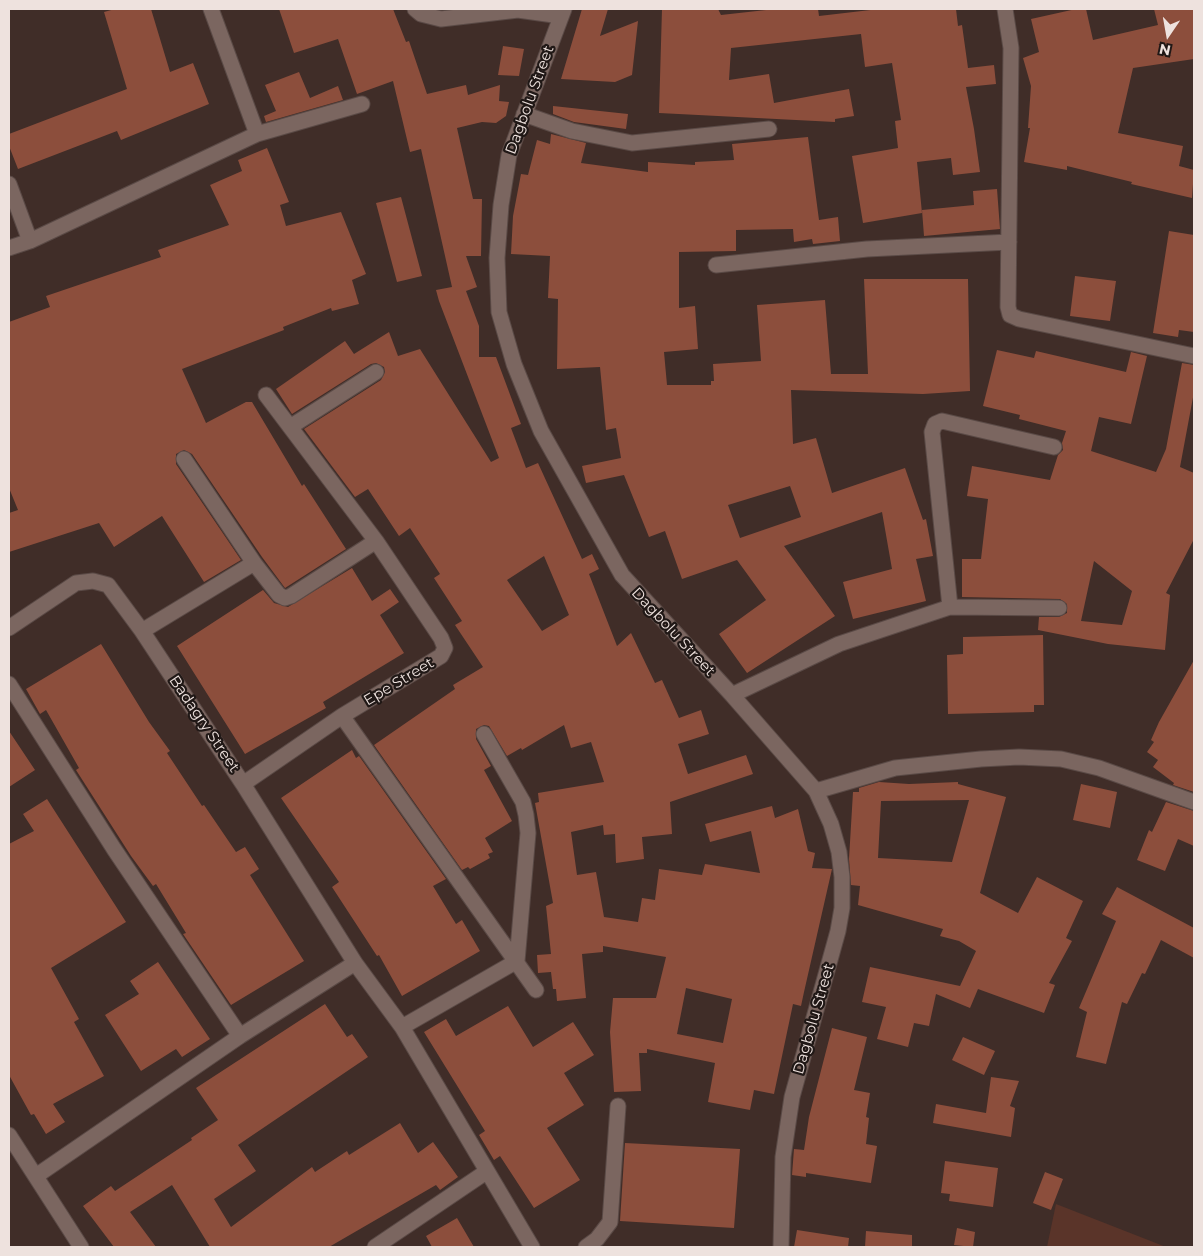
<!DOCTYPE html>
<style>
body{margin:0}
#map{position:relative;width:1203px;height:1256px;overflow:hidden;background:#402d28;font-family:Montserrat,sans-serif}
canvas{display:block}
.frame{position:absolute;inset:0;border:10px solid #eee2de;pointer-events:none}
.north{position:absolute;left:1143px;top:10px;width:50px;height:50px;-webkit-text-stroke:4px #201816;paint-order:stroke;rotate:192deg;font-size:14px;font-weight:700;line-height:20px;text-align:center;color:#eee2de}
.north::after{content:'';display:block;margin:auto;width:18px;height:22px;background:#eee2de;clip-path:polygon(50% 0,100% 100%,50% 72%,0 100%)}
</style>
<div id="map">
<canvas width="1203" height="1256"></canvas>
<div class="frame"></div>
<div class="north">N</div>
</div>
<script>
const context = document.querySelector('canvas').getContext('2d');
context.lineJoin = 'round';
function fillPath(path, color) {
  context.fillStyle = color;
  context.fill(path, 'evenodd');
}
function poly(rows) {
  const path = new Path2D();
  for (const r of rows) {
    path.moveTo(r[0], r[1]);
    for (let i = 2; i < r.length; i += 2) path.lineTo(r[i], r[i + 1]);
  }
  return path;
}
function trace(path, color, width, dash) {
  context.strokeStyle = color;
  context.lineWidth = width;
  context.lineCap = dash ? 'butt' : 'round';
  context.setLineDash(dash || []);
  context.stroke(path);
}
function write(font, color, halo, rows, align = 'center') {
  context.font = font + ' Montserrat,sans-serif';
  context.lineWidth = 4.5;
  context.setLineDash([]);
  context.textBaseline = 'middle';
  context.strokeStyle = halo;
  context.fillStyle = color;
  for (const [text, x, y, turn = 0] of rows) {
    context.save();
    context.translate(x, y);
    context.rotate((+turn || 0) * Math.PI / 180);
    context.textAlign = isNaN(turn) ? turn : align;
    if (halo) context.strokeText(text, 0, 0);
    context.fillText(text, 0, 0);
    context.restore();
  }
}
fillPath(poly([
 [1056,1204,1166,1247,1047,1247]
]), '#5a3429');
fillPath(poly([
 [115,9,151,9,170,72,193,63,209,104,121,140,117,131,18,169,9,146,9,134,127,89,104,12],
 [279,9,393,9,406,42,409,41,427,94,466,85,468,95,500,85,499,101,509,102,506,116,496,123,482,122,457,128,473,199,482,199,481,256,466,256,477,287,466,291,479,326,479,357,496,357,521,424,511,428,526,468,538,463,582,559,592,554,599,569,589,574,617,646,631,633,655,683,662,680,679,718,701,710,709,734,678,744,688,774,746,755,753,774,670,802,672,834,642,837,644,859,616,863,615,834,604,835,603,825,571,832,577,875,596,872,604,917,638,922,642,898,655,900,659,869,702,875,705,864,760,873,751,831,710,842,705,824,772,806,775,818,798,809,808,851,815,853,812,868,832,869,804,992,801,1006,793,1004,774,1094,754,1090,750,1110,708,1102,715,1063,647,1049,647,1053,639,1053,641,1091,614,1092,610,1032,613,998,656,998,666,957,603,946,603,952,582,954,586,998,557,1001,556,989,553,989,551,972,538,973,537,955,551,954,546,906,553,903,535,803,539,802,538,793,604,782,591,742,571,748,564,725,522,750,521,748,507,756,489,726,484,725,476,729,476,739,491,766,484,770,512,821,485,838,493,852,488,854,490,858,470,869,468,867,462,870,374,745,455,689,453,685,483,667,455,625,462,621,434,578,440,574,410,528,399,536,368,489,355,497,304,429,381,380,385,372,384,367,376,363,371,364,292,414,276,389,345,341,354,354,389,332,398,356,420,349,491,462,499,458,439,301,436,290,452,287,421,149,410,152,393,81,357,94,338,39,294,53],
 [544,556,569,615,542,631,507,580],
 [686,988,732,999,723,1043,677,1034],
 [582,9,608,9,600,36,638,21,632,75,615,82,561,79],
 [662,9,718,9,721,15,775,9,818,9,819,16,879,9,956,9,958,26,962,25,968,68,994,65,996,84,966,87,974,129,980,172,953,175,951,158,917,162,922,213,863,223,852,156,898,148,895,121,901,120,892,63,865,67,861,34,731,48,729,80,769,74,774,103,849,89,854,116,835,119,835,122,659,113],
 [1076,9,1086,9,1093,40,1158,25,1154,9,1194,9,1194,59,1133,68,1118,133,1183,146,1179,166,1194,170,1192,198,1131,184,1132,182,1067,166,1067,170,1024,162,1030,128,1028,128,1031,86,1023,58,1039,52,1031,19],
 [503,46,524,49,519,76,498,75],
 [299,72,310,98,338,86,343,100,266,122,264,116,276,111,265,85],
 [553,106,628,114,626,129,574,122,553,114],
 [551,134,586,143,581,163,648,172,648,162,695,165,695,162,734,160,732,144,808,137,819,220,838,217,840,241,813,244,812,239,794,242,793,229,736,230,736,251,679,252,679,308,695,306,698,349,664,352,667,385,711,385,711,381,714,381,713,364,761,361,757,305,825,300,831,374,868,374,864,279,968,279,970,391,923,394,791,390,793,444,816,438,832,493,905,468,923,520,926,519,933,556,916,559,926,601,853,619,843,582,892,569,882,512,784,546,835,616,747,673,719,634,766,600,737,560,682,579,665,531,649,537,624,475,586,483,582,466,621,458,616,428,606,430,600,367,557,369,558,299,548,298,550,256,511,254,513,216,521,174,528,175,537,140,550,144],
 [790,486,801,517,740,538,728,505],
 [267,148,289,202,280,205,286,226,341,212,366,274,352,280,359,304,332,311,331,308,283,327,284,330,182,369,206,423,246,402,252,402,302,486,304,484,346,549,285,588,262,557,192,454,184,450,176,454,176,464,241,560,204,582,162,516,114,547,99,523,9,552,9,513,18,510,9,488,9,322,50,307,46,296,161,257,158,250,229,225,210,185,242,171,238,160],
 [997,189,1000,229,924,236,922,210,974,205,973,191],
 [401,197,422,276,397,282,376,203],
 [1169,231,1194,235,1194,332,1179,330,1178,337,1153,333],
 [1075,276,1116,281,1110,321,1070,316],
 [997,350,1034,358,1036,351,1126,372,1131,352,1147,356,1131,424,1099,417,1091,451,1156,472,1166,449,1182,363,1194,365,1194,392,1180,467,1194,473,1194,539,1166,593,1170,595,1165,650,1108,644,1038,630,1039,617,1059,617,1067,613,1067,604,1060,599,962,597,962,559,981,559,988,499,967,496,972,466,1050,480,1058,455,1063,450,1062,443,1066,431,1019,419,1020,415,983,406],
 [1094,561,1132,591,1122,625,1081,621],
 [352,568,372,601,390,589,399,602,380,615,404,653,323,702,326,708,245,754,177,646,263,590,274,603,288,607],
 [1043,635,1044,705,1034,705,1034,712,948,714,947,655,963,654,963,637],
 [101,644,149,722,170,751,167,753,202,806,204,805,236,852,245,847,259,869,250,875,304,961,231,1005,183,934,186,933,156,884,153,886,131,856,76,770,79,768,46,710,40,714,26,689],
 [1194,660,1194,792,1173,785,1174,783,1153,767,1158,760,1147,752,1154,742,1151,740,1159,722],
 [9,731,35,770,9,787],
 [352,750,356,758,359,756,446,879,433,886,456,924,462,920,480,951,402,996,379,955,377,956,332,887,339,882,281,798],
 [879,782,909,784,958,782,958,784,1006,797,980,893,1018,913,1037,877,1083,901,1066,938,1072,941,1049,983,1055,985,1044,1013,978,989,970,1008,936,994,929,1026,914,1023,908,1047,877,1039,886,1007,862,1002,870,967,960,986,976,951,959,941,940,936,943,929,858,905,860,886,851,885,849,859,853,792,859,792,859,788],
 [969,800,952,862,878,858,881,801],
 [1081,784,1117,792,1110,828,1073,820],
 [47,799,126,922,51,968,79,1019,74,1022,104,1076,53,1104,65,1122,46,1134,34,1114,31,1115,9,1075,9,844,34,831,23,814],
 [1166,802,1194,811,1194,846,1178,839,1165,871,1137,860,1149,830,1152,832],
 [1117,887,1194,928,1194,958,1161,940,1145,974,1142,973,1127,1004,1122,1002,1106,1064,1076,1057,1087,1012,1079,1008,1116,921,1102,914],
 [158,962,210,1039,182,1057,176,1049,141,1071,105,1015,139,994,130,981],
 [325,1004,347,1037,352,1034,368,1057,238,1145,256,1171,214,1199,231,1227,312,1167,315,1172,347,1151,349,1155,400,1123,418,1153,433,1142,458,1177,440,1190,436,1185,329,1247,210,1247,172,1185,130,1212,156,1247,114,1247,83,1206,111,1186,115,1191,192,1140,191,1138,218,1120,196,1088],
 [508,1006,533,1047,573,1022,594,1055,564,1073,584,1105,547,1128,580,1180,534,1208,500,1156,494,1160,479,1135,485,1131,424,1032,446,1019,456,1036],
 [832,1028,867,1037,854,1090,870,1093,866,1117,869,1118,866,1144,877,1146,871,1183,806,1173,806,1177,792,1175,794,1149,804,1150,809,1117],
 [963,1037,995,1051,984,1075,952,1060],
 [991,1077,1019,1081,1010,1106,1015,1108,1011,1137,933,1123,936,1104,986,1113],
 [625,1143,740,1149,734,1228,620,1221],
 [945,1161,998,1168,993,1207,949,1201,950,1194,941,1193],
 [1045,1172,1063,1179,1051,1210,1033,1203],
 [457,1218,474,1247,432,1247,426,1236],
 [957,1228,975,1232,973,1247,954,1245],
 [797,1230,849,1238,848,1247,794,1247],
 [866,1231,912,1235,912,1247,865,1247]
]), '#8c4e3c');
const minor = poly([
 [211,9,257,134],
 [415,9,421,14,441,19,518,10,561,16],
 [564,9,509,155,501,205,497,258,499,312,514,364,541,431,622,575,732,695,816,791,831,824,839,852,842,877,842,908,838,931,792,1097,783,1157,781,1247],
 [1005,9,1011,48,1008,307,1010,315,1019,319,1194,356],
 [524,114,572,131,632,143,769,129],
 [9,184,30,241],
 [9,248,30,241,257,134,362,104],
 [716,265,867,249,1009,242],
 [290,427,376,372],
 [184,459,254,563],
 [950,607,932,432,935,424,942,421,1054,447],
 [9,628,76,583,93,581,108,585,142,631,243,784,355,963,402,1027,532,1247],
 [142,631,254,563,279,595,285,598,291,596,376,541],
 [9,684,114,849,240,1036],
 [732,695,839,644,950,607,1059,608],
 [342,716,536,990],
 [243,784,342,716,441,656,445,648,441,638,376,541,266,395],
 [816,791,895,768,981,759,1019,757,1061,759,1099,768,1194,802],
 [402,1027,517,961,528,833,526,815,523,802,484,734],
 [9,1135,81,1247],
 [36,1176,240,1036,355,963],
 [375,1247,486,1172],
 [586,1247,597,1239,610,1222,618,1106]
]);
trace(minor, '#5a4a46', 17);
trace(minor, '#7b6660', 15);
write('15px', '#eee2de', '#201816', [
 ["Dagbolu Street",530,100,-70],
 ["Dagbolu Street",673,632,47],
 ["Epe Street",399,682,-31],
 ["Badagry Street",204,724,56],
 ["Dagbolu Street",814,1019,-74]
]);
</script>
